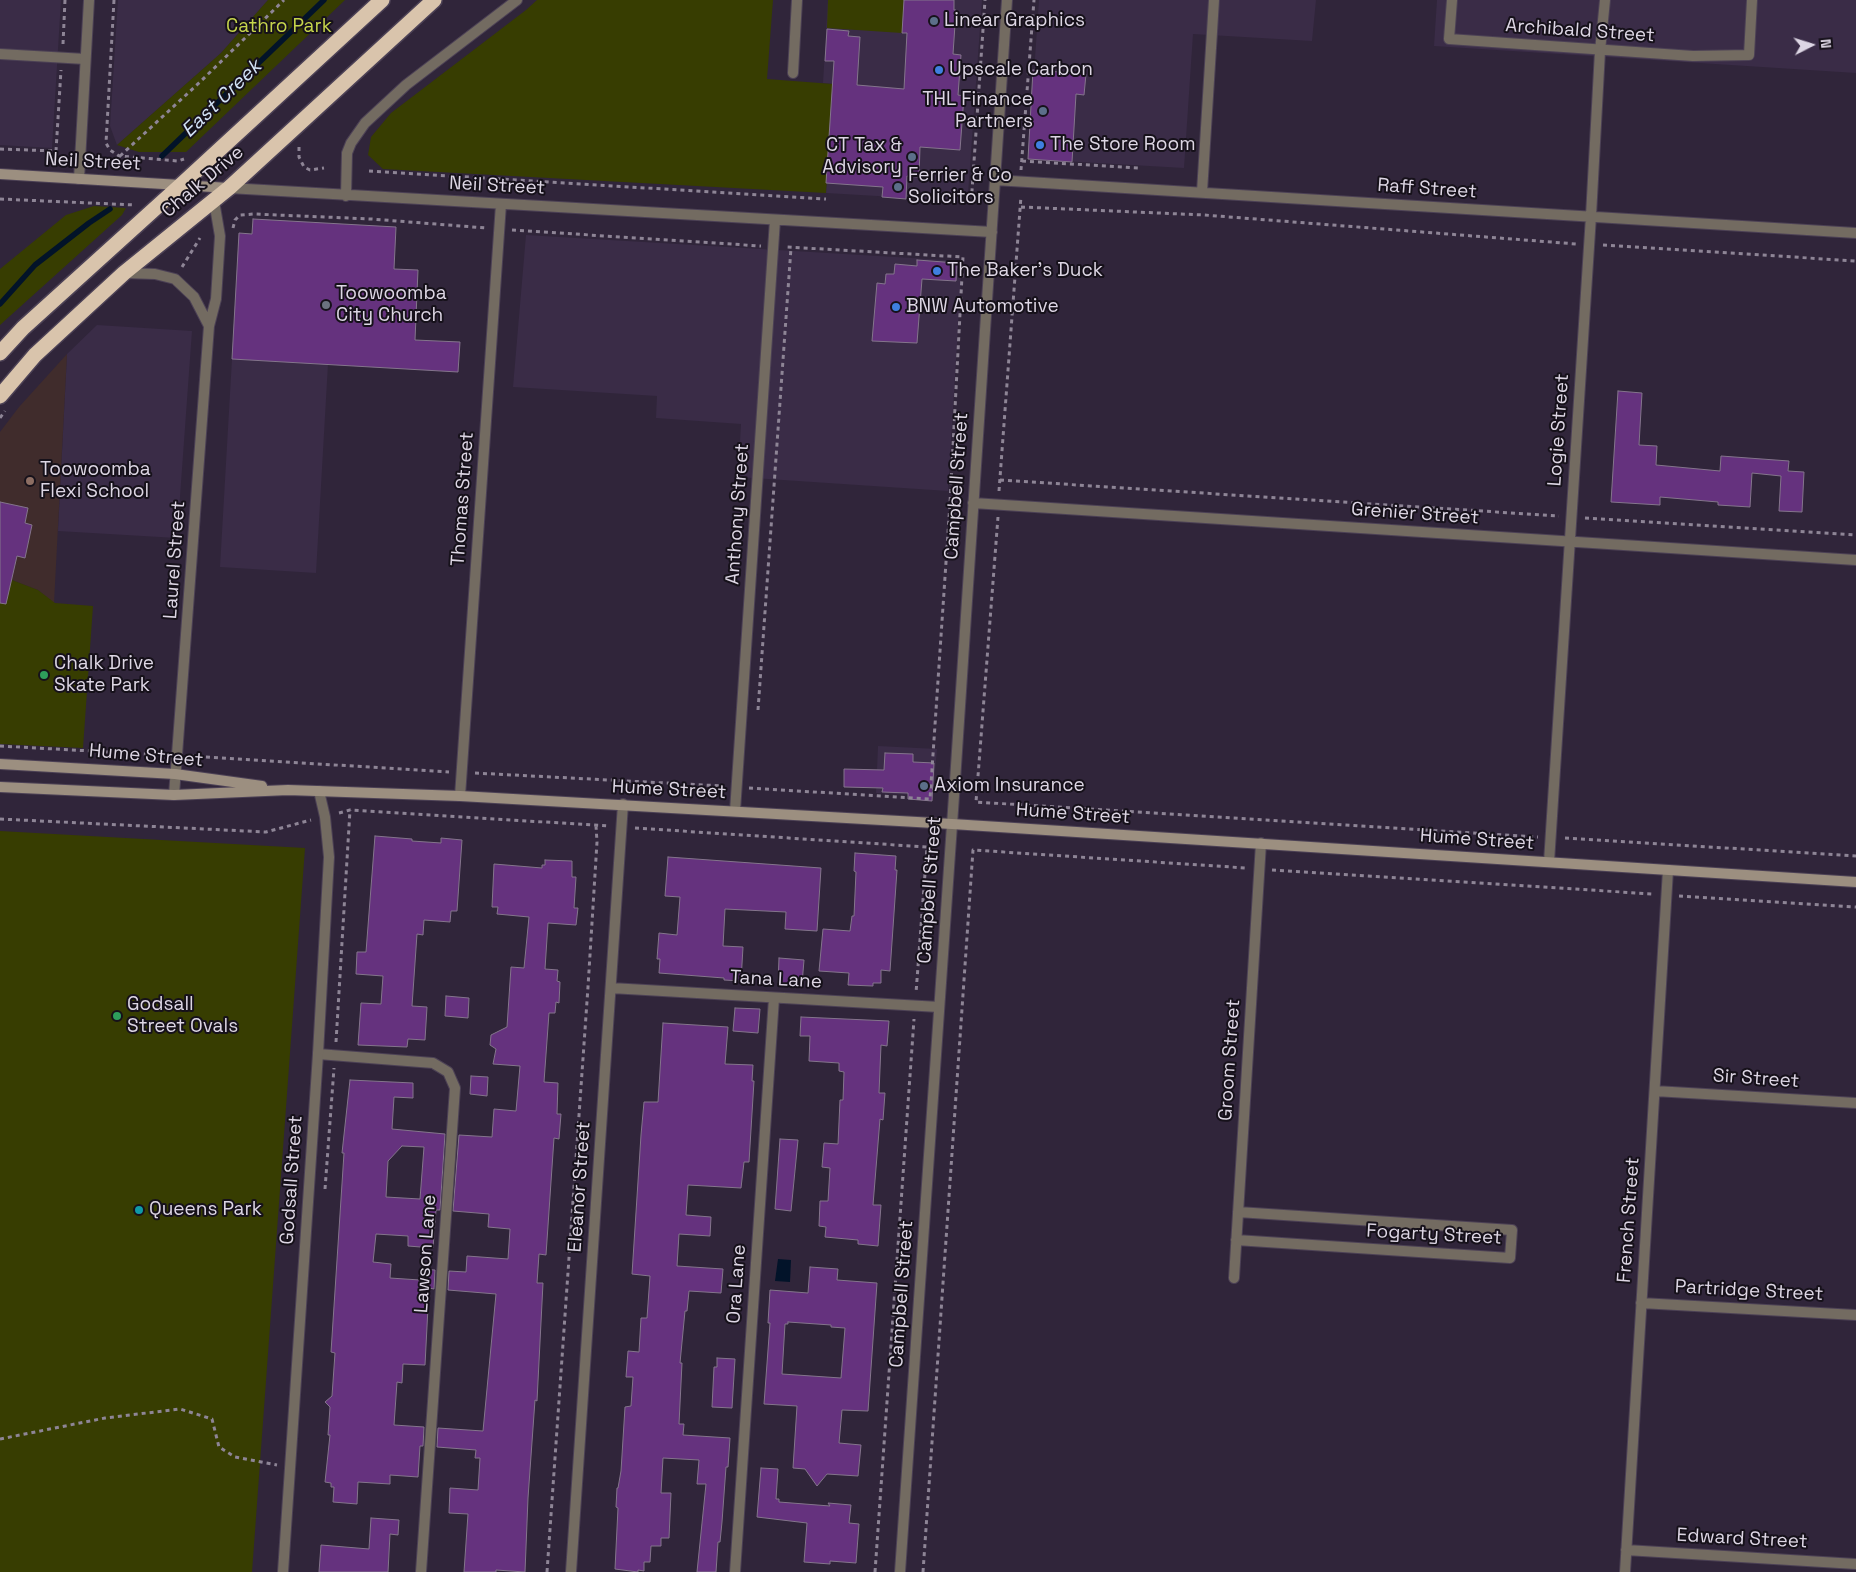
<!DOCTYPE html>
<style>
body{margin:0}
#map{position:relative;width:1856px;height:1572px;overflow:hidden;background:#30253a;font-family:"Space Grotesk",sans-serif}
canvas{display:block}
.north{position:absolute;left:1786px;top:20px;width:50px;height:50px;-webkit-text-stroke:4px #16111a;paint-order:stroke;rotate:85deg;font-size:14px;font-weight:700;line-height:20px;text-align:center;color:#ddd6e4}
.north::after{content:'';display:block;margin:auto;width:18px;height:22px;background:#ddd6e4;clip-path:polygon(50% 0,100% 100%,50% 72%,0 100%)}
</style>
<div id="map">
<canvas width="1856" height="1572"></canvas>
<div class="north">N</div>
</div>
<script>
const context = document.querySelector('canvas').getContext('2d');
context.lineJoin = 'round';
function fillPath(path, color) {
  context.fillStyle = color;
  context.fill(path, 'evenodd');
}
function poly(rows) {
  const path = new Path2D();
  for (const r of rows) {
    path.moveTo(r[0], r[1]);
    for (let i = 2; i < r.length; i += 2) path.lineTo(r[i], r[i + 1]);
  }
  return path;
}
function trace(path, color, width, dash) {
  context.strokeStyle = color;
  context.lineWidth = width;
  context.lineCap = dash ? 'butt' : 'round';
  context.setLineDash(dash || []);
  context.stroke(path);
}
function write(font, color, halo, rows, align = 'center') {
  context.font = font + ' "Space Grotesk",sans-serif';
  context.lineWidth = 4;
  context.setLineDash([]);
  context.textBaseline = 'middle';
  context.strokeStyle = halo;
  context.fillStyle = color;
  for (const [text, x, y, turn = 0] of rows) {
    context.save();
    context.translate(x, y);
    context.rotate((+turn || 0) * Math.PI / 180);
    context.textAlign = isNaN(turn) ? turn : align;
    if (halo) context.strokeText(text, 0, 0);
    context.fillText(text, 0, 0);
    context.restore();
  }
}
fillPath(poly([
 [0,0,61,0,52,148,0,145],
 [118,0,268,0,221,53,117,145,110,126],
 [828,0,982,0,968,194,963,201,826,193,833,84,823,83],
 [1039,0,1316,0,1312,41,1193,34,1184,168,1028,159],
 [1437,0,1856,0,1856,73,1434,46],
 [526,235,962,261,948,491,738,477,741,424,656,418,657,396,513,387],
 [97,325,192,331,177,538,58,531,67,354],
 [232,359,328,364,316,573,220,567],
 [878,746,937,749,933,796,876,793]
]), '#3a2c47');
fillPath(poly([
 [67,354,54,603,38,590,12,580,0,580,0,432,19,407]
]), '#402c2c');
fillPath(poly([
 [268,0,345,0,186,152,139,152,117,145,221,53],
 [537,0,773,0,767,79,833,84,826,193,383,169,368,155,371,137,391,113,526,10],
 [828,0,904,0,902,33,827,28],
 [94,206,126,208,122,215,0,325,0,269,66,215],
 [0,580,12,580,38,590,55,603,93,606,83,748,0,744],
 [0,831,305,848,252,1572,0,1572]
]), '#373d01');
fillPath(poly([
 [778,1259,791,1260,790,1282,775,1281]
]), '#021329');
trace(poly([
 [162,156,324,0],
 [0,304,35,265,89,223,110,209]
]), '#021329', 5.5);
const building = poly([
 [904,0,954,0,954,10,956,10,953,54,961,55,958,95,964,96,960,150,920,147,919,177,907,176,906,199,882,197,883,187,826,183,834,61,825,61,827,29,849,31,848,36,860,37,857,85,904,89,907,33,902,33,904,0],
 [1033,70,1086,74,1084,95,1076,94,1072,162,1028,159,1033,70],
 [253,219,396,227,394,269,418,270,415,340,460,342,458,372,232,359,239,233,252,234,253,219],
 [917,260,957,263,956,281,922,279,917,343,872,341,877,283,885,284,886,274,894,274,895,264,917,266,917,260],
 [1618,391,1642,393,1639,445,1657,446,1656,465,1720,471,1721,456,1789,461,1788,471,1804,472,1802,512,1779,511,1781,476,1752,473,1750,507,1718,505,1718,502,1660,497,1660,505,1611,502,1618,391],
 [0,502,28,508,25,523,32,525,25,558,17,556,6,604,0,603,0,502],
 [885,753,913,754,913,762,934,763,932,801,908,799,908,793,882,792,883,788,844,787,844,769,884,770,885,753],
 [375,836,412,839,412,841,441,843,441,838,462,840,457,911,451,911,450,922,424,920,423,935,417,934,412,1006,427,1007,425,1040,408,1039,407,1047,358,1045,361,1003,381,1004,383,976,356,974,357,952,366,952,375,836],
 [855,853,896,856,895,870,897,870,890,971,881,970,881,983,873,983,873,986,848,985,849,973,819,971,823,929,850,931,852,916,854,916,856,872,854,871,855,853],
 [668,857,821,868,817,931,785,929,786,912,725,909,723,946,743,947,741,981,724,980,724,978,659,973,660,959,657,959,659,933,677,935,680,897,665,896,668,857],
 [545,860,572,861,572,877,576,877,574,908,578,908,576,925,548,923,545,969,558,970,557,981,560,982,559,1003,556,1002,555,1013,549,1013,544,1082,558,1083,557,1114,561,1114,559,1139,554,1138,546,1255,539,1254,537,1283,543,1283,537,1401,535,1400,528,1498,525,1572,496,1570,496,1572,464,1572,468,1514,449,1513,450,1488,478,1490,480,1458,475,1458,476,1450,437,1447,438,1428,483,1431,496,1294,448,1290,449,1271,466,1272,467,1256,508,1259,510,1229,488,1227,489,1214,453,1211,459,1135,492,1137,494,1109,516,1111,520,1066,493,1064,496,1049,490,1045,491,1035,507,1027,511,967,524,968,529,917,497,914,498,907,492,907,494,864,542,868,542,865,545,865,545,860],
 [779,958,804,960,802,984,778,983,779,958],
 [446,996,469,998,468,1018,445,1016,446,996],
 [735,1008,760,1009,758,1033,733,1031,735,1008],
 [801,1017,889,1021,887,1046,881,1045,879,1093,885,1093,883,1120,880,1119,873,1205,881,1205,878,1246,858,1244,858,1240,825,1237,826,1227,819,1226,820,1201,828,1201,830,1168,822,1167,824,1143,838,1144,840,1100,843,1100,844,1072,839,1071,839,1063,809,1061,810,1036,800,1036,801,1017],
 [663,1023,728,1027,725,1064,753,1065,752,1081,754,1081,749,1162,744,1162,741,1188,688,1185,686,1215,711,1217,710,1236,679,1234,677,1266,723,1269,721,1293,689,1291,687,1311,685,1311,680,1363,682,1363,679,1424,684,1424,683,1435,730,1438,728,1467,726,1467,722,1522,720,1542,718,1542,716,1572,697,1572,706,1484,697,1484,699,1460,663,1458,661,1493,671,1493,669,1538,661,1538,661,1546,651,1546,650,1562,644,1562,644,1571,638,1570,638,1572,615,1569,618,1508,616,1507,617,1488,618,1488,621,1471,625,1407,631,1406,633,1377,626,1377,628,1351,639,1352,641,1318,647,1318,650,1276,632,1274,641,1135,644,1102,658,1102,663,1023],
 [471,1076,488,1077,487,1096,470,1094,471,1076],
 [350,1080,413,1083,413,1098,394,1097,392,1129,445,1134,440,1210,436,1210,433,1248,408,1246,408,1236,376,1234,373,1262,391,1264,390,1278,420,1280,421,1269,435,1270,434,1289,429,1288,425,1365,403,1364,402,1383,397,1382,394,1425,424,1427,423,1446,420,1446,418,1477,390,1475,390,1484,358,1482,357,1504,333,1502,334,1487,331,1487,331,1483,325,1482,330,1435,328,1435,330,1407,325,1402,332,1396,335,1353,331,1352,344,1153,342,1153,350,1080],
 [402,1146,424,1147,420,1199,386,1197,388,1161,402,1146],
 [780,1139,798,1140,791,1211,775,1209,780,1139],
 [810,1267,838,1269,837,1280,877,1283,868,1411,842,1410,839,1443,861,1445,858,1476,827,1474,817,1486,805,1469,793,1468,797,1406,764,1404,770,1323,768,1323,770,1290,808,1293,810,1267],
 [788,1322,831,1325,831,1327,845,1328,841,1378,782,1374,785,1324,788,1324,788,1322],
 [717,1358,735,1359,732,1408,712,1407,714,1367,717,1367,717,1358],
 [761,1468,778,1469,776,1499,779,1499,779,1502,830,1506,828,1503,851,1505,849,1523,859,1524,856,1563,830,1561,830,1564,804,1562,807,1523,757,1517,761,1468],
 [371,1518,399,1520,398,1535,390,1534,388,1572,319,1572,321,1545,369,1549,371,1518]
]);
fillPath(building, '#65327e');
trace(building, '#84758c', 1);
const lane = poly([
 [1600,51,1605,0],
 [0,54,85,59],
 [318,1054,433,1063,448,1072,455,1088,421,1572]
]);
const street = poly([
 [1452,0,1449,39,1693,56,1749,55,1752,0],
 [793,73,797,0],
 [79,179,89,0],
 [995,180,1856,233],
 [229,188,992,232],
 [1202,192,1214,0],
 [346,196,347,153,351,143,365,123,406,85,517,0],
 [124,273,155,274,175,279,194,297,209,326],
 [973,503,1856,560],
 [174,795,209,326,216,299,220,236,214,201],
 [460,796,501,204],
 [735,811,775,220],
 [1549,862,1591,216,1600,51],
 [611,988,939,1007],
 [1655,1091,1856,1103],
 [1236,1240,1510,1258,1512,1230,1238,1212],
 [1234,1278,1261,843],
 [1641,1303,1856,1315],
 [1626,1550,1856,1564],
 [283,1572,318,1054,329,857,325,817,319,791],
 [571,1572,623,804],
 [735,1572,774,998],
 [900,1572,954,796,1007,0],
 [1625,1572,1668,870]
]);
const secondary = poly([
 [0,174,229,188],
 [0,764,175,774,262,786],
 [0,787,174,795,288,790,460,796,952,824,1856,882]
]);
const highway = poly([
 [0,353,23,328,181,185,382,0],
 [0,396,35,355,124,273,229,188,434,0]
]);
trace(lane, '#4c4155', 12);
trace(street, '#4c4155', 12);
trace(secondary, '#4c4155', 12);
trace(highway, '#4c4155', 18);
trace(poly([
 [114,0,106,143,110,150,119,156,178,161,184,159],
 [63,44,65,0],
 [299,147,299,157,304,167,310,170,324,168],
 [0,149,56,151,61,70],
 [120,156,200,82,284,0],
 [1022,161,1138,168],
 [1021,170,1034,0],
 [369,171,826,199],
 [0,199,135,205],
 [967,199,972,191,985,0],
 [1021,207,1204,215,1576,244],
 [233,228,235,220,240,215,254,214,371,219,486,228],
 [512,230,761,246],
 [1603,245,1856,261],
 [182,267,200,238],
 [0,418,5,411],
 [1000,480,1559,516],
 [999,491,1021,196],
 [998,517,976,802,1538,837],
 [1585,518,1856,535],
 [758,710,791,248],
 [0,746,164,755],
 [190,756,449,772],
 [475,773,723,786],
 [749,788,930,799,950,503,963,257,787,247],
 [339,813,350,810,609,826],
 [0,819,266,832,311,820],
 [635,828,927,847,916,993],
 [1565,838,1856,856],
 [1272,870,1653,894],
 [1679,896,1856,907],
 [336,1042,350,810],
 [325,1189,334,1068],
 [0,1439,105,1418,180,1409,212,1419,219,1447,235,1457,277,1465],
 [547,1572,588,987,597,842,596,826],
 [875,1572,914,1019],
 [923,1572,973,850,1246,868]
]), '#8e8596', 3, [4, 4]);
trace(lane, '#736b61', 10);
trace(street, '#736b61', 10);
trace(secondary, '#9c8f80', 10);
trace(highway, '#d9c4ac', 15);
for (const [x, y, r, color] of [
 [934,21,5,"#5c6f8a"],
 [939,70,5,"#3f7fe0"],
 [1043,111,5,"#5c6f8a"],
 [1040,145,5,"#3f7fe0"],
 [912,157,5,"#5c6f8a"],
 [898,187,5,"#5c6f8a"],
 [937,271,5,"#3f7fe0"],
 [326,305,5,"#6b7280"],
 [896,307,5,"#3f7fe0"],
 [30,481,5,"#8d6e63"],
 [44,675,5,"#2e9e5b"],
 [924,786,5,"#5c6f8a"],
 [117,1016,5,"#2e9e5b"],
 [139,1210,5,"#0f9aa8"]
]) {
  const dot = new Path2D();
  dot.arc(x, y, r, 0, 2 * Math.PI);
  context.fillStyle = color;
  context.fill(dot);
  trace(dot, '#16111a', 2);
}
write('19px', '#ddd6e4', '#16111a', [
 ["Linear Graphics",944,21],
 ["Upscale Carbon",949,70],
 ["THL Finance",1033,100,"right"],
 ["Partners",1033,122,"right"],
 ["The Store Room",1050,145],
 ["CT Tax &",902,146,"right"],
 ["Advisory",902,168,"right"],
 ["Ferrier & Co",908,176],
 ["Solicitors",908,198],
 ["The Baker's Duck",947,271],
 ["Toowoomba",336,294],
 ["City Church",336,316],
 ["BNW Automotive",906,307],
 ["Toowoomba",40,470],
 ["Flexi School",40,492],
 ["Chalk Drive",54,664],
 ["Skate Park",54,686],
 ["Axiom Insurance",934,786],
 ["Godsall",127,1005],
 ["Street Ovals",127,1027],
 ["Queens Park",149,1210]
], 'left');
write('19px', '#c6d54c', '#16111a', [
 ["Cathro Park",279,27]
]);
write('19px', '#ddd6e4', '#16111a', [
 ["Archibald Street",1580,31,4],
 ["Neil Street",93,162,3],
 ["Chalk Drive",203,182,-40],
 ["Neil Street",497,186,3],
 ["Raff Street",1427,189,4],
 ["Logie Street",1559,430,-86],
 ["Campbell Street",957,486,-86],
 ["Thomas Street",463,499,-86],
 ["Anthony Street",738,514,-86],
 ["Grenier Street",1415,514,4],
 ["Laurel Street",175,560,-86],
 ["Hume Street",146,756,5],
 ["Hume Street",669,790,3],
 ["Hume Street",1073,814,4],
 ["Hume Street",1477,840,4],
 ["Campbell Street",930,890,-86],
 ["Tana Lane",776,980,3],
 ["Groom Street",1230,1060,-86],
 ["Sir Street",1756,1079,4],
 ["Godsall Street",292,1180,-86],
 ["Eleanor Street",580,1187,-86],
 ["French Street",1629,1220,-86],
 ["Fogarty Street",1434,1235,3],
 ["Lawson Lane",426,1254,-86],
 ["Ora Lane",737,1284,-86],
 ["Partridge Street",1749,1291,3],
 ["Campbell Street",902,1294,-86],
 ["Edward Street",1742,1539,3]
]);
write('italic 20px', '#d3e3f7', '#16111a', [
 ["East Creek",222,99,-44]
]);
</script>
